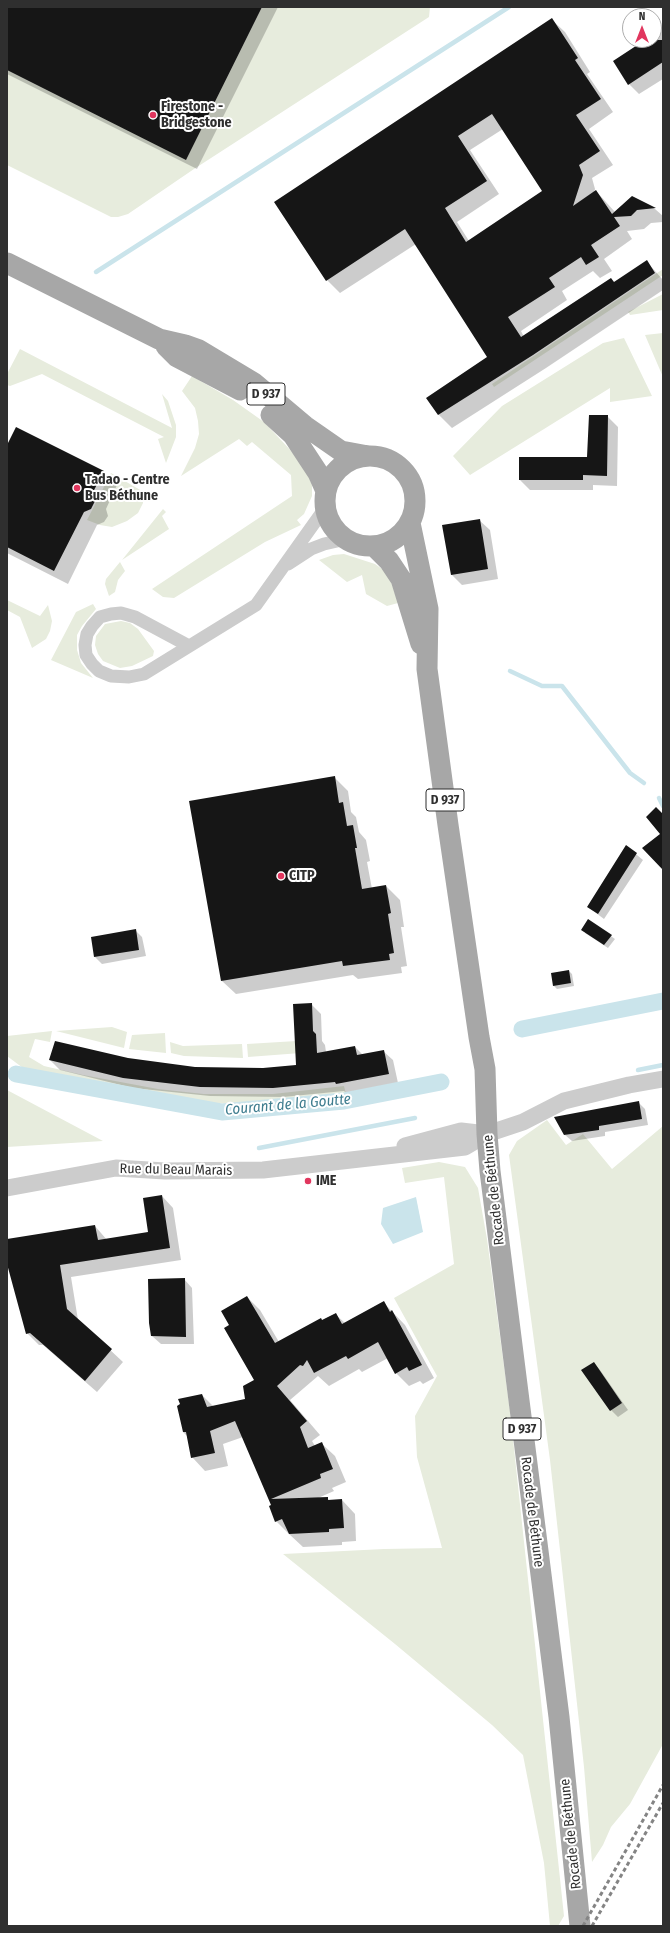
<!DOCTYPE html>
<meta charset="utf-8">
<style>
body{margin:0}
#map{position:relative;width:670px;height:1933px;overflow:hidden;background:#fff;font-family:"Fira Sans Condensed",sans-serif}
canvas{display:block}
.frame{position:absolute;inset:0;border:8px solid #2f2f2f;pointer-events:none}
.north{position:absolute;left:622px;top:8px;width:40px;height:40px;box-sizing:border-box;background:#fff;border:1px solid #acacac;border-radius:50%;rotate:0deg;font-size:11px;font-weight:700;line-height:16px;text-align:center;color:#2f2f2f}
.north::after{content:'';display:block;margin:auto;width:14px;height:18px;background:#e1365e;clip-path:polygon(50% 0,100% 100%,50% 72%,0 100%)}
</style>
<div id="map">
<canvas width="670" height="1933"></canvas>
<div class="frame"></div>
<div class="north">N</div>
</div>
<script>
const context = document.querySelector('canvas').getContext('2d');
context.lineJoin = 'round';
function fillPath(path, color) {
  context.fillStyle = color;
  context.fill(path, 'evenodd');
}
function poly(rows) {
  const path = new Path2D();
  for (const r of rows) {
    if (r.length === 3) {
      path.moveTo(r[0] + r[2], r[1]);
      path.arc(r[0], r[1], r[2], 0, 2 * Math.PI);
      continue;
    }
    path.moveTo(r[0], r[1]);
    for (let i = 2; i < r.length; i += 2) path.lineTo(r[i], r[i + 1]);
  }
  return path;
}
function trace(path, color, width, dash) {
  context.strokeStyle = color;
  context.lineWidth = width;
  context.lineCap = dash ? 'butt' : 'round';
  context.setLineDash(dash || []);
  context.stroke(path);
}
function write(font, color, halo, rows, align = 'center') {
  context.font = font + ' "Fira Sans Condensed",sans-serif';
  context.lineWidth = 4;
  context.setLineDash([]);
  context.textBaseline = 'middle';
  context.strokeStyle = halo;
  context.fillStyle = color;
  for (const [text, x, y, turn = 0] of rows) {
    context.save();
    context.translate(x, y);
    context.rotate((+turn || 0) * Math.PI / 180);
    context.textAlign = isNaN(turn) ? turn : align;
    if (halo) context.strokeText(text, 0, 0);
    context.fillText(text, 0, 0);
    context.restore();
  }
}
fillPath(poly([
 [262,7,430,7,429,17,194,169,128,214,118,217,111,217,7,165,7,70,186,159],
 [663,269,663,275,494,387,492,384],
 [663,294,663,310,630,315,629,313,628,312],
 [663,333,663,377,645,335],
 [624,338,652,396,610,402,610,388,470,475,453,456,502,406,603,343],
 [20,349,172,428,162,394,168,401,176,425,176,437,166,463,158,439,164,437,42,374,10,386,7,385,7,374],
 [192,376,233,400,264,422,295,455,307,472,312,485,312,496,304,514,297,520,301,525,265,542,174,598,163,597,152,589,292,496,291,475,252,442,247,446,239,439,181,476,195,448,199,434,198,421,195,408,182,391],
 [111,473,142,491,143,503,138,513,127,521,112,527,100,525,87,520],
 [163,509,166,512,162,516,169,529,122,560],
 [344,554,375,564,385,571,391,581,398,603,387,606,366,594,362,575,347,582,319,560,333,555],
 [120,562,125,571,118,580,115,592,109,596,105,584,106,579],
 [7,600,40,616,48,605,52,621,50,631,46,639,32,648,20,617,7,610],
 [93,604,96,609,82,626,77,635,77,650,81,663,93,678,51,660,76,612],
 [121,621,130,623,138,629,154,651,153,656,132,666,120,668,103,661,98,654,95,645,96,636,105,624],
 [112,1027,127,1032,124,1048,56,1031],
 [52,1031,50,1042,35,1039,29,1057,44,1066,83,1075,158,1089,204,1094,273,1094,344,1086,346,1094,248,1104,199,1103,116,1091,43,1077,27,1071,7,1056,7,1036],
 [165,1033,166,1053,129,1049,132,1035],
 [313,1040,314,1052,248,1057,247,1044],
 [170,1042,183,1046,242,1044,243,1058,184,1056,171,1053],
 [7,1090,103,1141,7,1147],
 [547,1120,566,1145,583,1134,612,1169,663,1126,663,1744,630,1804,611,1827,603,1845,592,1862,584,1767,550,1460,509,1155,517,1141],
 [439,1162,465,1167,478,1188,487,1239,510,1411,564,1916,558,1926,550,1926,544,1863,523,1755,492,1725,395,1644,283,1554,384,1549,442,1548,417,1457,415,1416,437,1376,394,1298,454,1264,444,1177,405,1183,402,1168]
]), '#e7ecdd');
fillPath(poly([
 [416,1197,423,1232,393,1244,381,1224,383,1208]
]), '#cae4eb');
fillPath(poly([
 [7,7,278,7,197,169,7,74],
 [551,19,565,32,590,72,587,74,613,112,589,129,613,165,592,178,595,189,594,193,596,191,615,212,633,197,655,209,663,216,663,222,651,223,644,229,627,231,632,239,604,259,612,271,600,278,593,271,562,291,567,300,521,331,524,337,647,262,663,280,663,290,546,368,452,428,439,415,428,398,489,357,416,244,340,293,327,280],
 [503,129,544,192,469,241,457,222,499,194,470,150],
 [662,30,663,79,639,94,629,84,647,40,654,40,654,36],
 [607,416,618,427,617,486,593,485,593,490,530,490,520,480,588,458],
 [16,428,104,472,117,485,106,509,108,516,104,522,97,525,68,584,7,553,7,447],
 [479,520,490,530,498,579,462,585,452,575,443,526],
 [334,777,348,791,351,812,356,817,359,832,366,840,370,861,367,862,372,889,386,886,400,900,404,927,401,927,407,966,401,967,402,973,358,979,353,975,236,994,222,981],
 [626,846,643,860,604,919,588,907],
 [588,920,615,939,608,948,585,933],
 [135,930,142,937,146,956,102,964,95,957,92,938],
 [569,971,572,974,574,986,557,989,554,986,552,974],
 [311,1004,321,1014,322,1041,325,1045,326,1052,355,1047,363,1055,383,1051,393,1060,398,1083,346,1093,344,1091,283,1097,210,1096,133,1088,60,1070,50,1060,128,1059,195,1068,263,1069,297,1066],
 [638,1102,645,1109,648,1125,605,1132,605,1136,572,1141,565,1135],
 [162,1196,173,1208,181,1260,71,1277,78,1320,123,1362,97,1392,43,1345,39,1345,27,1333,7,1260,7,1240,95,1226,107,1240,149,1233],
 [184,1279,192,1288,194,1344,161,1344,152,1336],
 [247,1297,260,1310,279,1342,335,1314,345,1323,383,1302,405,1325,434,1378,423,1384,420,1381,409,1386,396,1373,388,1358,362,1372,359,1369,329,1386,318,1376,290,1400,320,1435,312,1441,315,1446,321,1443,335,1456,346,1482,332,1488,334,1491,318,1498,327,1498,330,1501,342,1500,355,1514,356,1541,342,1542,342,1545,303,1547,289,1534,276,1521,272,1506,243,1437,223,1444,228,1466,205,1471,192,1457,187,1436,183,1432,202,1395,214,1407,246,1399,255,1380,230,1325],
 [594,1363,600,1370,628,1410,618,1417,611,1410]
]), '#0003');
trace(poly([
 [96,272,509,7],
 [510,671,542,686,562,686,630,773,644,783],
 [659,798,663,806],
 [638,1070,663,1065],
 [259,1148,415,1118]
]), '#cae4eb', 4.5);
trace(poly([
 [522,1029,663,1001],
 [16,1074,222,1112,344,1101,441,1082]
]), '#cae4eb', 17);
fillPath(poly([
 [7,7,262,7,186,160,7,70],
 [552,18,578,58,575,60,601,99,576,115,600,151,579,165,583,175,573,206,596,190,612,214,632,196,656,208,637,210,631,216,614,217,620,226,591,245,599,257,586,265,581,257,549,278,555,287,508,317,521,337,611,278,614,282,647,260,655,273,533,355,438,415,426,398,487,357,405,229,326,281,274,202],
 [492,114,542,191,466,242,445,208,487,181,458,136],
 [645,40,663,40,663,62,628,85,613,61],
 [589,415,608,415,607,476,583,475,583,480,519,480,519,457,587,457],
 [16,427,104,471,92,494,95,501,91,509,84,512,54,571,7,547,7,445],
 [480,519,488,569,451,575,442,525],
 [335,776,339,803,343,802,347,826,353,825,357,848,355,848,362,889,386,885,391,913,388,914,394,953,389,954,390,960,343,966,342,961,221,981,189,801],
 [656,807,663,814,663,870,642,848,660,834,646,817],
 [626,845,637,853,598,914,587,907],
 [588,919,612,935,604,945,581,930],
 [136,929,139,950,94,957,91,937],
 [569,970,571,983,553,986,551,973],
 [312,1003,313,1031,316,1034,317,1053,355,1046,357,1055,384,1050,389,1074,336,1084,335,1082,273,1088,200,1087,123,1078,49,1060,55,1041,128,1058,195,1067,263,1068,296,1065,293,1004],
 [639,1101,642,1119,599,1126,599,1130,564,1135,554,1117],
 [162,1195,170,1248,60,1265,67,1309,112,1349,85,1381,30,1333,26,1334,7,1264,7,1239,95,1225,98,1240,148,1232,143,1198],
 [185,1278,186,1337,151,1336,149,1323,148,1279],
 [247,1296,275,1343,321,1318,322,1320,336,1313,342,1324,384,1301,390,1312,392,1310,422,1365,409,1371,407,1367,395,1374,378,1342,348,1359,346,1356,314,1373,307,1360,303,1366,300,1365,277,1386,307,1421,300,1427,308,1448,322,1442,333,1469,320,1474,321,1478,271,1499,328,1497,328,1500,342,1499,344,1528,329,1529,329,1532,289,1534,282,1519,275,1522,269,1506,271,1505,235,1421,210,1431,215,1453,191,1458,186,1432,183,1432,177,1406,180,1404,178,1399,202,1394,207,1407,245,1399,243,1386,254,1380,224,1328,229,1325,221,1311],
 [594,1362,622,1403,610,1411,581,1370]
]), '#161616');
trace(poly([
 [288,564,311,549,324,544,346,539],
 [189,646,135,617,121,613,111,614,100,617,92,626,87,634,85,645,86,655,92,664,99,671,111,676,129,677,144,674,256,605,325,508]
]), '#ccc', 13);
trace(poly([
 [405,1146,461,1131,487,1134],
 [7,1188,116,1168,165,1171,263,1170,465,1147,487,1134,523,1122,564,1101,629,1085,663,1079]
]), '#ccc', 17);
trace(poly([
 [7,263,159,339,185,345,199,350,254,383,305,426,341,451,368,456],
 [166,346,177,357,240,390],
 [271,415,293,435,318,473,326,491],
 [370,501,45],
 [410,523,428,609,427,669,448,825,479,1037,485,1069,487,1134,490,1171,559,1717,580,1926],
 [374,546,389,561,401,579,421,644]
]), '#a7a7a7', 21);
trace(poly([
 [583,1926,663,1785],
 [592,1926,663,1803]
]), '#848484', 3, [4, 3]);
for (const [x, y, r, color] of [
 [153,115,4,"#e1365e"],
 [77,488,4,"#e1365e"],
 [281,876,4,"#e1365e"],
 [308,1181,4,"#e1365e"]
]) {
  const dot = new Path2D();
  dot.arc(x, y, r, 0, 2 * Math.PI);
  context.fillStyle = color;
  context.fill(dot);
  trace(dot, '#fff', 1.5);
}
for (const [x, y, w] of [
 [266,394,38],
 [445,800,38],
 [522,1429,38]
]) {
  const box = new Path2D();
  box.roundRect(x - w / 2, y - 11, w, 22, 3);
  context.fillStyle = '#fff';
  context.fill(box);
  trace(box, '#2f2f2f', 1);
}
write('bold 13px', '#2f2f2f', null, [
 ["D 937",266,394],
 ["D 937",445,800],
 ["D 937",522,1429]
]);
write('bold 14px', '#2f2f2f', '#fff', [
 ["Firestone -",161,107],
 ["Bridgestone",161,123],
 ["Tadao - Centre",85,480],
 ["Bus Béthune",85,496],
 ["CITP",289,876],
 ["IME",316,1181]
], 'left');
write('14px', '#2f2f2f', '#fff', [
 ["Rue du Beau Marais",176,1170,1],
 ["Rocade de Béthune",494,1190,-96],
 ["Rocade de Béthune",532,1512,83],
 ["Rocade de Béthune",571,1834,-96]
]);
write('italic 15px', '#3f7d8f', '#fff', [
 ["Courant de la Goutte",288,1105,-5]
]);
</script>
